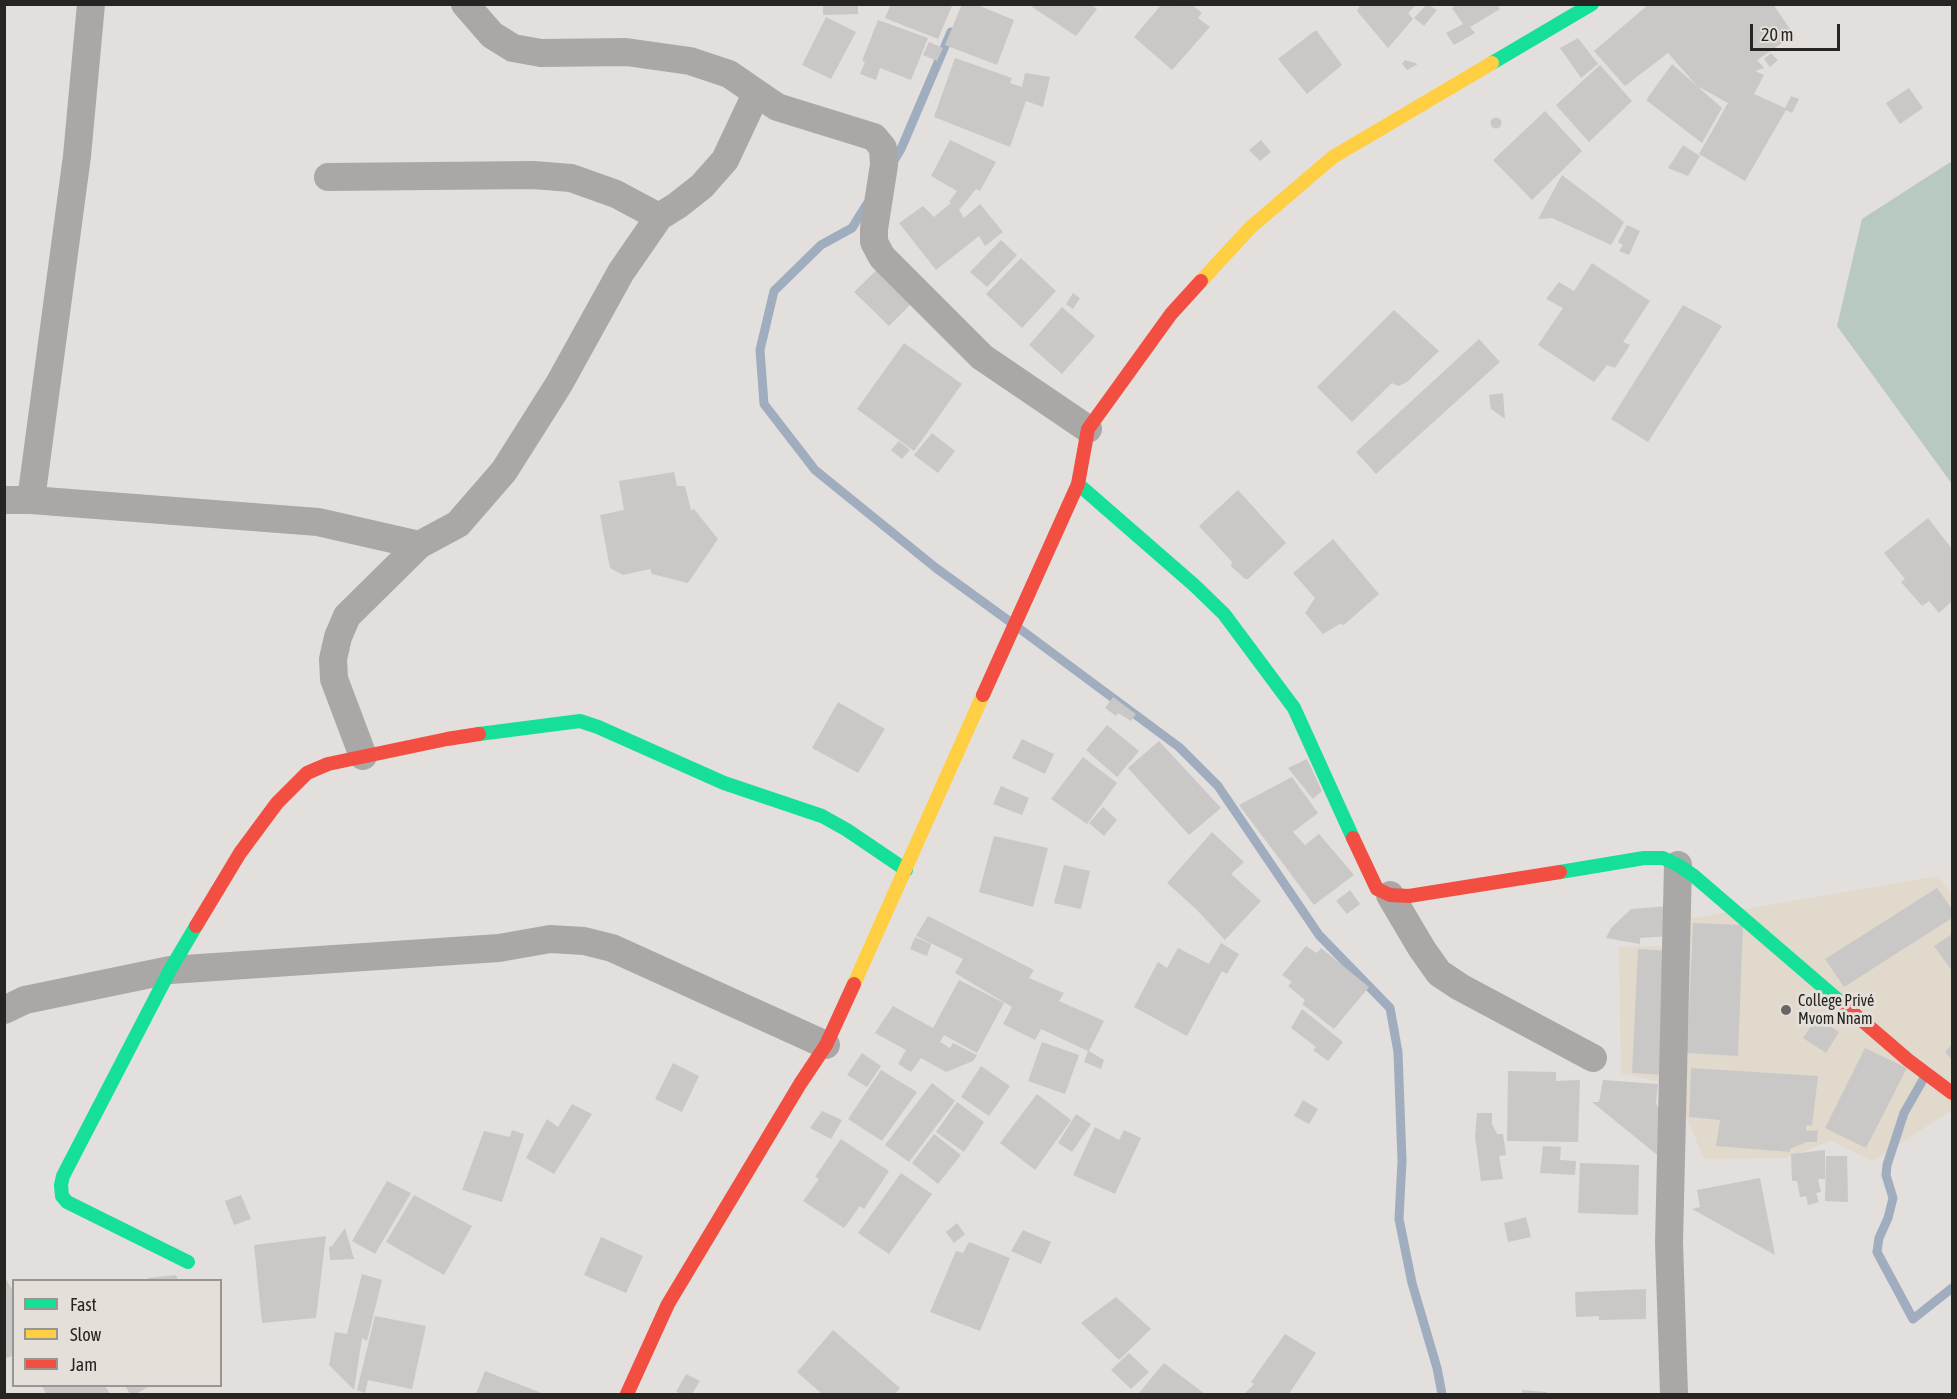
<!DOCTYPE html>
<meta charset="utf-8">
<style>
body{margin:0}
#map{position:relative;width:1957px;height:1399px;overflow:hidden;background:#e2dfdc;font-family:"Asap Condensed",sans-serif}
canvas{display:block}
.frame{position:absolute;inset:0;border:6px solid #272522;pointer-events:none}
.legend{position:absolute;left:12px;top:1279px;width:210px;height:108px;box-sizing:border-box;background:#e5dfd9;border:2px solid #999590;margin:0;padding:8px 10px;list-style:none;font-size:18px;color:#272522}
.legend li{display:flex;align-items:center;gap:12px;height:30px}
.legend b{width:30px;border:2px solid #999590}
.scale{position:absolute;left:1750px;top:24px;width:90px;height:27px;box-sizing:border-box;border:3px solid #272522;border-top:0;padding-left:8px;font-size:18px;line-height:21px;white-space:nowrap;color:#272522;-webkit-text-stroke:4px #e5dfd9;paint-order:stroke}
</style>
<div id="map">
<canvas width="1957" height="1399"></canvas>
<div class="frame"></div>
<ul class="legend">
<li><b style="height:8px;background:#16e098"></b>Fast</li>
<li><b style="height:8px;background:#ffcf43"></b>Slow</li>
<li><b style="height:8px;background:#f24e42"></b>Jam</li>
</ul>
<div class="scale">20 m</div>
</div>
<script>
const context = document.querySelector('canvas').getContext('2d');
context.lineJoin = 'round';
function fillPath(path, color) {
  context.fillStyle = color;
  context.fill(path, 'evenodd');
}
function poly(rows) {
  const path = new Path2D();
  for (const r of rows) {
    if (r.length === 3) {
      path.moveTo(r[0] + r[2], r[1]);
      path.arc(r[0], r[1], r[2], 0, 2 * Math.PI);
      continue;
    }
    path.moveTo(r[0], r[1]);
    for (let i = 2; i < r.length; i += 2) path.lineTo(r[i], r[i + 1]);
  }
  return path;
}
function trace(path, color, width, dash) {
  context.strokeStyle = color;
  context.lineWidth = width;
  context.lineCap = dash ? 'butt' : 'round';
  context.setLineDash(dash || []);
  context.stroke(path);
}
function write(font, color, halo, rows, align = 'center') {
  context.font = font + ' "Asap Condensed",sans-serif';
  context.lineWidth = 6;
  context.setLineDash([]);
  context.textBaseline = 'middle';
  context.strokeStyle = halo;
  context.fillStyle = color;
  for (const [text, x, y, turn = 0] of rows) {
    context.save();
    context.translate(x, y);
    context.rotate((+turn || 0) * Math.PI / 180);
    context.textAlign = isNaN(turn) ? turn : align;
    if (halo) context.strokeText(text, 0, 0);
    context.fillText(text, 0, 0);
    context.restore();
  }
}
fillPath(poly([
 [1938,876,1952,894,1952,1110,1873,1161,1831,1141,1785,1158,1704,1159,1673,1085,1621,1073,1619,947,1679,946,1682,920]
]), '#e2d9cd');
fillPath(poly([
 [1952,161,1952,484,1837,326,1862,219]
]), '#b8cabf');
trace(poly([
 [892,164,901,149,951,32],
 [867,204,852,228,821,245,774,291,760,350,764,404,815,470,936,568,1009,621],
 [1020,629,1179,747,1218,786,1319,935,1390,1008,1398,1052,1402,1161,1399,1219,1412,1283,1437,1368,1442,1394],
 [1924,1078,1904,1113,1887,1165,1886,1175,1893,1198,1888,1218,1879,1238,1877,1252,1913,1319,1952,1288]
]), '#a0adbf', 9);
fillPath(poly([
 [823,4,858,4,858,14,823,15],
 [891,4,948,4,952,6,938,39,885,18],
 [962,4,975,4,1014,20,997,65,945,45],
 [1034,4,1090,4,1097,9,1076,36,1032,7],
 [1162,4,1181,4,1184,7,1186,5,1192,5,1202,13,1198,18,1210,27,1172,70,1134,37],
 [1361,4,1417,4,1408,13,1413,19,1388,48,1357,11],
 [1427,4,1437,10,1424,26,1414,18],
 [1457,4,1497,4,1500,9,1470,27,1475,33,1454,45,1446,33,1463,24,1452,8],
 [1649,4,1773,4,1794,35,1757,60,1764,68,1755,71,1764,75,1754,94,1785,108,1791,96,1799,99,1792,113,1786,110,1745,181,1699,154,1728,103,1697,86,1668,53,1625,86,1594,51],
 [826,17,856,32,831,79,802,65],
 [878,20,928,38,911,80,880,68,876,80,860,74,865,62,862,61],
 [1316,30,1342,65,1307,94,1278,59],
 [1578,38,1598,64,1581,78,1560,48],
 [929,42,943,48,937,61,923,55],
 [1771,53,1778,60,1770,67,1764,59],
 [955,58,1012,78,1010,83,1022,87,1025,73,1050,77,1043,107,1026,101,1010,147,934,117],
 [1405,60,1418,64,1407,70,1402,64],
 [1672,64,1722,108,1702,143,1646,100],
 [1600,65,1632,101,1589,142,1556,105],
 [1909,88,1923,108,1900,124,1886,103],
 [1545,111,1582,151,1532,200,1493,160],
 [1496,123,5.5],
 [950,140,996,162,980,191,976,189,959,210,964,218,980,204,1003,232,985,246,979,236,936,270,899,223,923,206,934,217,951,203,949,202,957,191,931,176],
 [1261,140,1271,152,1260,161,1249,150],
 [1683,145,1700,156,1688,176,1668,168],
 [1562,175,1624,222,1611,245,1552,218,1538,219],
 [1627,225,1640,231,1629,255,1619,251,1623,245,1618,242],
 [1001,240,1017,255,987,287,970,272],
 [895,252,929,286,889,326,854,292],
 [1021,258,1056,291,1022,328,986,294],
 [1592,263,1650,301,1623,342,1630,345,1615,368,1607,365,1594,382,1538,345,1563,308,1546,299,1559,282,1574,291],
 [1073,293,1080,298,1073,309,1066,304],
 [1683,305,1722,326,1648,442,1611,419],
 [1062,307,1095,336,1062,374,1029,345],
 [1394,310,1439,351,1407,382,1398,386,1392,383,1352,422,1317,387],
 [1479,339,1500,362,1376,474,1356,452],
 [904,343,962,384,914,451,857,409],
 [1503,393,1505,419,1491,409,1489,395],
 [932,433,955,451,938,473,914,455],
 [899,441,910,450,902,459,891,450],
 [674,472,677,486,685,486,691,510,694,509,718,539,688,583,652,574,650,569,623,575,610,568,600,515,624,510,619,481],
 [1238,490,1286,543,1248,579,1245,579,1231,566,1232,562,1199,526],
 [1928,518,1952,549,1952,601,1939,613,1929,601,1922,606,1901,582,1905,579,1884,553],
 [1333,539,1379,594,1344,625,1340,624,1323,634,1305,613,1315,598,1293,573],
 [1113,697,1136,714,1131,721,1118,713,1116,716,1105,708],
 [838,702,885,729,858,773,812,748],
 [1107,725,1139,751,1117,777,1086,750],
 [1022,739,1054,754,1045,774,1012,758],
 [1159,741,1221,808,1189,835,1128,768],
 [1083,757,1117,783,1087,824,1051,799],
 [1307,759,1322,791,1313,799,1288,768],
 [1292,777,1318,813,1293,832,1305,845,1319,834,1354,875,1314,905,1239,805],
 [1001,786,1029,798,1022,815,993,804],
 [1103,807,1117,820,1104,836,1089,823],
 [1212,832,1244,862,1231,874,1261,901,1225,940,1196,909,1167,883],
 [994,836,1048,848,1033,907,979,892],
 [1064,865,1090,871,1081,909,1054,903],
 [1937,888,1952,909,1952,918,1844,987,1825,959],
 [1350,890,1360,904,1347,914,1336,901],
 [1670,906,1670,936,1640,938,1640,944,1606,938,1611,928,1631,909],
 [928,916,1034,970,1029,978,1064,993,1059,1001,1104,1021,1089,1051,1104,1060,1101,1069,1084,1062,1088,1051,1041,1029,1035,1040,1003,1024,1012,1007,955,973,963,959,916,936],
 [1693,923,1743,925,1738,1056,1687,1053],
 [1952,934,1952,971,1934,946],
 [915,937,931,944,927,956,910,949],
 [1221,943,1239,954,1227,974,1222,971,1187,1036,1134,1007,1158,962,1167,968,1178,948,1209,964],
 [1306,946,1317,953,1321,948,1369,987,1334,1029,1302,1004,1305,1000,1288,986,1292,982,1282,975],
 [1638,949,1672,951,1665,1075,1632,1073],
 [959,980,1004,1003,977,1053,944,1035,940,1042,950,1048,953,1043,977,1055,973,1061,946,1072,921,1058,911,1072,898,1064,906,1050,875,1033,893,1006,933,1028],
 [1302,1009,1343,1042,1328,1061,1313,1050,1316,1047,1291,1028],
 [1817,1017,1839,1032,1826,1053,1803,1038],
 [1042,1042,1079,1055,1065,1094,1028,1081],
 [1952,1044,1952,1060,1945,1052],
 [1865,1048,1907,1068,1866,1148,1825,1128],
 [862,1053,881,1066,867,1087,847,1075],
 [673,1063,699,1076,682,1112,655,1099],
 [981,1066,1010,1086,989,1116,961,1097],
 [1691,1068,1818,1076,1812,1126,1806,1125,1806,1131,1818,1130,1817,1142,1807,1142,1790,1149,1790,1152,1716,1146,1720,1120,1689,1117],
 [881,1070,917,1092,882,1141,848,1119],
 [1508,1071,1556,1072,1556,1081,1580,1080,1578,1142,1507,1141],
 [1603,1080,1658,1084,1656,1103,1658,1107,1665,1108,1661,1158,1592,1102,1599,1102],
 [932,1083,955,1101,909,1162,885,1145],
 [1037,1094,1071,1120,1035,1170,1000,1143],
 [1303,1100,1318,1109,1309,1124,1294,1116],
 [957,1102,984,1122,964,1152,936,1132],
 [572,1104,592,1114,554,1174,526,1158,547,1119,558,1127],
 [822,1111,842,1120,831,1139,810,1128],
 [1477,1113,1492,1113,1492,1124,1497,1134,1503,1134,1506,1155,1499,1156,1503,1179,1481,1181,1475,1136],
 [1076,1114,1091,1124,1072,1152,1058,1143],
 [1095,1127,1119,1140,1124,1130,1141,1138,1115,1194,1073,1175],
 [512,1130,524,1134,502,1202,462,1190,484,1131,510,1137],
 [934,1134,961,1155,938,1184,912,1163],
 [841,1139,889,1171,864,1209,860,1206,844,1228,803,1201,819,1179,815,1177],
 [1543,1146,1561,1147,1560,1160,1576,1161,1575,1175,1540,1173],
 [1825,1150,1825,1179,1818,1179,1821,1192,1816,1193,1819,1202,1808,1205,1806,1196,1800,1197,1797,1181,1792,1181,1791,1154],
 [1826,1156,1847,1156,1848,1202,1825,1201],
 [1580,1163,1639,1165,1638,1215,1578,1213],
 [901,1173,932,1194,889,1254,858,1233],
 [1760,1178,1775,1255,1692,1209,1700,1207,1697,1190],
 [387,1181,411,1193,375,1254,352,1241],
 [241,1195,251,1219,234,1225,225,1201],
 [414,1195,472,1226,444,1275,386,1242],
 [1526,1217,1531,1237,1508,1242,1504,1223],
 [957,1223,965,1234,954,1243,946,1232],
 [345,1228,354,1259,330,1260,329,1247,332,1246],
 [1023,1230,1051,1242,1041,1264,1011,1251],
 [326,1236,316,1318,262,1323,254,1245],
 [601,1237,643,1256,626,1293,584,1275],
 [969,1242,1010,1258,980,1331,930,1312,956,1251,963,1253],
 [362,1274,382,1280,367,1341,362,1338,354,1390,329,1365,335,1332,347,1334],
 [176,1275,178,1280,149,1280,148,1278],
 [4,1276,14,1292,14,1355,7,1358,4,1354],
 [1646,1289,1646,1319,1599,1320,1599,1316,1576,1317,1575,1292],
 [1116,1297,1151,1329,1119,1360,1081,1323],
 [375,1316,426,1326,412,1389,368,1380,365,1393,357,1390],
 [833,1330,900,1388,895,1394,822,1394,797,1372],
 [1285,1334,1316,1353,1289,1394,1244,1394,1254,1384,1251,1382],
 [1129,1353,1149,1372,1131,1389,1111,1370],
 [1164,1363,1205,1394,1138,1394],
 [485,1371,544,1394,476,1394],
 [686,1374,700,1381,692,1394,682,1394,676,1392],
 [42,1386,105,1386,110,1394,46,1394],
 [125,1386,149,1386,136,1394,130,1394],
 [1522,1390,1547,1392,1547,1394,1522,1394]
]), '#cac8c6');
trace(poly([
 [465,4,492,35,513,48,541,53,626,52,690,61,729,74,777,107,874,137,883,148,884,165,874,229,874,242,882,257,982,357,1088,429],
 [328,177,533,175,571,178,616,194,659,217],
 [4,500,31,500,318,522,419,545],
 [31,500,77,156,91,4],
 [363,756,334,679,333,659,338,637,347,616,419,545,458,524,504,471,559,384,621,272,659,217,678,205,702,186,725,160,756,94],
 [1390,895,1422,949,1439,973,1460,987,1593,1058],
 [4,1010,25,1000,170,970,499,948,550,939,584,941,612,948,826,1045],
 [1674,1394,1669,1242,1678,865]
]), '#aaa8a7', 28);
trace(poly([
 [1492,63,1592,4],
 [1078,484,1194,585,1224,614,1294,708,1353,838],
 [479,734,580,721,598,727,724,783,822,816,847,830,906,870],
 [1560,872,1644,858,1663,858,1678,865,1694,876,1844,1005],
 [188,1262,67,1202,62,1196,61,1185,63,1176,170,970,196,926]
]), '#16e098', 14);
trace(poly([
 [1201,281,1251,227,1333,157,1492,63],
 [854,984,983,695]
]), '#ffcf43', 14);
trace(poly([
 [983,695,1078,484,1088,429,1171,314,1201,281],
 [1353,838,1377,889,1390,895,1409,896,1560,872],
 [196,926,240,853,277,803,307,773,328,764,447,739,479,734],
 [1844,1005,1908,1060,1952,1093],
 [627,1394,668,1304,800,1084,826,1045,854,984]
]), '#f24e42', 14);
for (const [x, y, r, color] of [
 [1786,1010,6,"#686663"]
]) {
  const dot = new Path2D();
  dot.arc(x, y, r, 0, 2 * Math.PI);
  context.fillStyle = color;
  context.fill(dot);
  trace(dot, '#e5dfd9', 2);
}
write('16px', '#272522', '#e5dfd9', [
 ["College Privé",1798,1001],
 ["Mvom Nnam",1798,1019]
], 'left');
</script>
